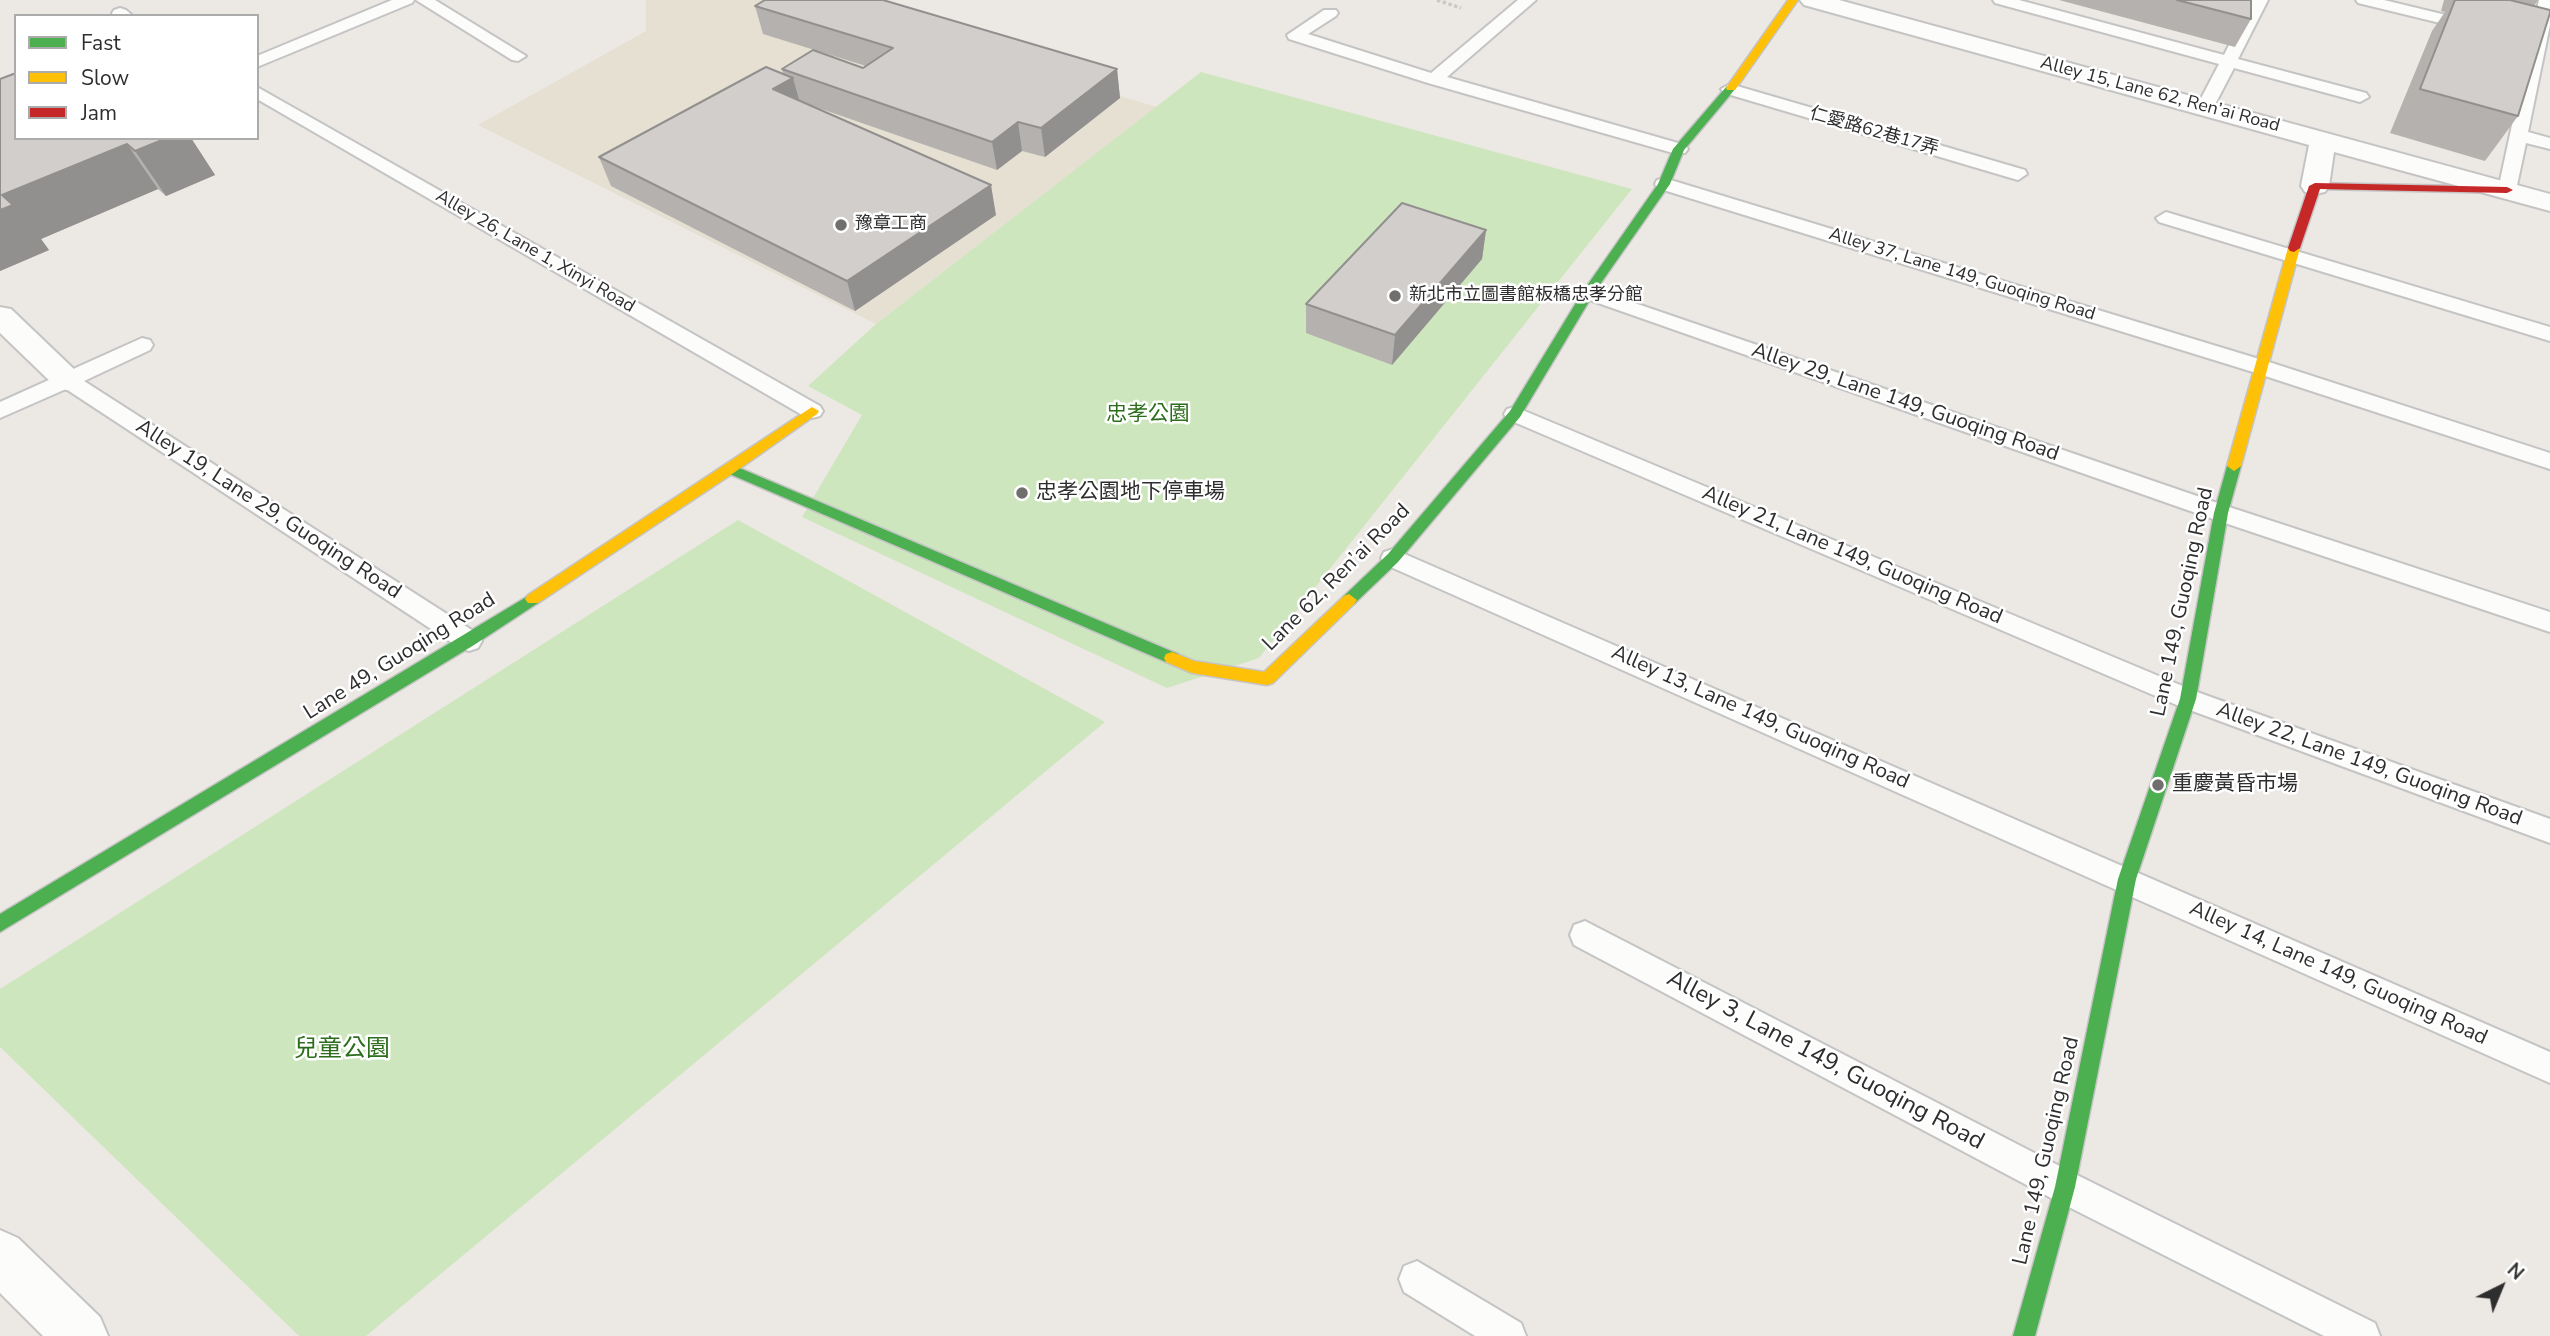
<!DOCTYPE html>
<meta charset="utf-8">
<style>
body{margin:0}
#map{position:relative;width:2550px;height:1336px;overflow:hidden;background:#ece8e4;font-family:"Nunito Sans",sans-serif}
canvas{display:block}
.legend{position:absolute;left:14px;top:14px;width:245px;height:126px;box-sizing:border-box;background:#fff;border:2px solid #ababab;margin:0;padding:9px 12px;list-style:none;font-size:21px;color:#2e2e2e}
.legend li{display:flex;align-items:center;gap:14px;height:35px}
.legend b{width:35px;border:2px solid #ababab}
.north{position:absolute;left:2466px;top:1252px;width:70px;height:70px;-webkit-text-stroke:5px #fff;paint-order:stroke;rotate:43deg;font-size:19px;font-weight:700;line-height:28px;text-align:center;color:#2e2e2e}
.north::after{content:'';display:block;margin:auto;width:24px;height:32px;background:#2e2e2e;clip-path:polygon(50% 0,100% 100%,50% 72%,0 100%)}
</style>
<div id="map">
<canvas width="2550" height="1336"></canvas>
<ul class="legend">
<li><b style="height:9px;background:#4caf50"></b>Fast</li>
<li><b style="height:9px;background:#ffc107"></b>Slow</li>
<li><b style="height:9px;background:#c62828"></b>Jam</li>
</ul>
<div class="north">N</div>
</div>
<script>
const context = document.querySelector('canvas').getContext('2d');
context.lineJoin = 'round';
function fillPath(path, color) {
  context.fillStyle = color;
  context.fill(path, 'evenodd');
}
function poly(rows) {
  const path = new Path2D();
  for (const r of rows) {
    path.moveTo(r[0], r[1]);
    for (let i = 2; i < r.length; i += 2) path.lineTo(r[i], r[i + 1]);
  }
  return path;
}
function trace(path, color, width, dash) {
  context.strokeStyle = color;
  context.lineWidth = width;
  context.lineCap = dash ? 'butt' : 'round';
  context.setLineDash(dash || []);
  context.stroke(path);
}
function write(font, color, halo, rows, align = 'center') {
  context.font = font + ' "Nunito Sans","Noto Sans TC",sans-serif';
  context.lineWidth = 5;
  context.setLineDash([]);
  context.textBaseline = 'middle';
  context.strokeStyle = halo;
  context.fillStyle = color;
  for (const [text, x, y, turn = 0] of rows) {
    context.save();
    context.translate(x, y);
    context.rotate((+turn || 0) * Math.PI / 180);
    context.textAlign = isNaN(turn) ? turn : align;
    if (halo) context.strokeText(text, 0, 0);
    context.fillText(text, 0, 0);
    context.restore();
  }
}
fillPath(poly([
 [646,0,885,0,914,9,911,34,1157,107,876,324,478,125,646,31]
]), '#e6e0d3');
fillPath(poly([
 [1201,72,1632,189,1259,658,1167,688,802,517,862,415,808,386,876,324],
 [738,520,1105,722,366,1336,299,1336,0,1047,0,989]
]), '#cee6be');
const lane = poly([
 [392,0,414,0,412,3,257,67,257,56,392,0],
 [416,0,435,0,526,56,518,61,512,60,416,0],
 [1518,0,1536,0,1447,77,1685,145,1688,149,1685,153,1673,153,1428,83,1289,39,1287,35,1324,10,1336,10,1338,13,1336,16,1308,34,1431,73,1518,0],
 [1993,0,2019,0,2224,55,2252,0,2268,0,2238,59,2366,93,2369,97,2360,102,2234,68,2211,112,2199,112,2196,108,2219,64,1995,3,1993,0],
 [2356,0,2384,0,2479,23,2481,26,2473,31,2358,3,2356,0],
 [2539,0,2550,0,2550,25,2528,132,2550,138,2550,149,2526,143,2516,190,2507,196,2498,190,2539,0],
 [120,8,126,10,133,16,114,16,112,13,114,10,120,8],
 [1730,84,2025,170,2027,174,2018,180,2011,178,1724,93,1721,89,1730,84],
 [257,87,820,406,823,411,820,416,812,418,804,416,257,99,257,87],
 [1664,178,2269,362,2550,453,2550,469,2253,372,1657,188,1655,184,1657,180,1664,178],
 [2166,212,2550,327,2550,341,2159,222,2156,218,2166,212],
 [1588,287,2229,507,2550,612,2550,632,2213,519,1581,297,1578,293,1581,289,1588,287],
 [142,338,150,340,153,345,150,350,84,381,478,634,482,641,478,648,469,651,460,648,66,389,0,418,0,402,142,338],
 [1515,407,2197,692,2550,819,2550,843,2179,706,1507,419,1504,414,1507,409,1515,407],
 [1393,549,2550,1052,2550,1083,1384,564,1381,558,1384,552,1393,549],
 [1585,921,2077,1175,2375,1323,2380,1336,2324,1336,2053,1199,1574,945,1570,935,1574,925,1585,921],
 [1417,1261,1521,1323,1526,1336,1475,1336,1404,1292,1399,1279,1404,1266,1417,1261]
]);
const street = poly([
 [1800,0,1839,0,2550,194,2550,211,2334,152,2329,186,2325,192,2315,194,2305,192,2301,186,2309,145,1804,5,1800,0],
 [0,307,11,309,78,373,83,380,78,387,67,390,56,387,0,333,0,307],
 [0,1230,18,1238,100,1317,108,1336,43,1336,0,1293,0,1230]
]);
const fast = poly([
 [1727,86,1736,88,1684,150,1670,184,1594,293,1520,417,1398,562,1354,604,1344,604,1341,600,1344,596,1388,554,1510,411,1582,293,1658,184,1673,149,1727,86],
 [2234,461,2241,466,2228,513,2196,699,2136,879,2075,1187,2035,1336,2013,1336,2055,1187,2118,879,2180,699,2214,513,2227,466,2234,461],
 [730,464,1178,654,1180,658,1178,662,1166,662,725,472,723,469,730,464],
 [533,593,541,599,538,603,474,645,0,932,0,914,533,593]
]);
const slow = poly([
 [1788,0,1798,0,1735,90,1727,90,1726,88,1788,0],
 [2294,244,2300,248,2241,466,2234,471,2227,466,2288,248,2294,244],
 [812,407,819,411,817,414,735,472,538,603,528,603,525,599,528,595,812,407],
 [1349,594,1357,600,1354,604,1273,683,1267,685,1192,673,1166,662,1164,658,1166,654,1172,652,1194,661,1264,672,1344,596,1349,594]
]);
const jam = poly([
 [2315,183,2507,187,2513,190,2507,193,2320,189,2300,248,2294,252,2290,251,2288,248,2309,186,2315,183]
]);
trace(lane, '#c5c4c5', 4);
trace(street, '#c5c4c5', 4);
trace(fast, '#c5c4c5', 3);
trace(slow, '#c5c4c5', 3);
trace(jam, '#c5c4c5', 3);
trace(poly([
 [1437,0,1461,8]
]), '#c9c9c8', 3.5, [3.5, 2.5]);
fillPath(lane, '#fcfcfb');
fillPath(street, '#fcfcfb');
fillPath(fast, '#4caf50');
fillPath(slow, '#ffc107');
fillPath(jam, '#c62828');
fillPath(poly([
 [2059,0,2251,0,2251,19,2235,47],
 [2444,0,2538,0,2534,6,2518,116,2485,161,2390,133,2432,31,2445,12,2441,11],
 [755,6,1117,69,1120,98,1045,157,1022,151,997,170,807,104,996,215,855,311,611,186,599,157,783,74,782,69,863,68,866,66,763,34],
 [0,79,16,138,191,138,215,175,166,196,158,189,41,239,49,250,0,271],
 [1486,230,1482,259,1392,365,1306,333,1306,304]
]), '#b4b1af');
fillPath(poly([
 [1117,69,1120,98,1045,157,1041,128],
 [793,78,801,107,773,89],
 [1018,122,1022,151,997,170,992,142],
 [167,138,191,138,215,175,166,196,135,151],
 [127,144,158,189,41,239,49,250,0,271,0,210,2,195],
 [991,185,996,215,855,311,847,281],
 [1486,230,1482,259,1392,365,1395,335]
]), '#92908e');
const building = poly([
 [765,0,883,0,1117,69,1041,128,1018,122,992,142,782,69,813,50,863,68,893,48,755,6,765,0],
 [2177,0,2251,0,2251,19,2177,0],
 [2455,0,2510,0,2550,10,2550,13,2518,116,2420,89,2455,0],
 [766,67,793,78,773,89,991,185,847,281,599,157,766,67],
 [16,73,16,138,167,138,135,151,127,144,2,195,13,205,0,210,0,79,16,73],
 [1402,203,1486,230,1395,335,1306,304,1402,203]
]);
fillPath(building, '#d1cecb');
trace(building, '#92908e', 2);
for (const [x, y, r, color] of [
 [841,225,7,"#706f6e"],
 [1395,296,7,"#706f6e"],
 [1022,493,7,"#706f6e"],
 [2158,785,7,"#706f6e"]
]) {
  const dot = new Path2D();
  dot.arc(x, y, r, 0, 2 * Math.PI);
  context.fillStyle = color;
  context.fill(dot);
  trace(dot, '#fff', 2.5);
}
write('18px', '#2e2e2e', '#fff', [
 ["Alley 15, Lane 62, Ren’ai Road",2160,95,15],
 ["仁愛路62巷17弄",1874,132,16],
 ["Alley 26, Lane 1, Xinyi Road",535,252,30],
 ["Alley 37, Lane 149, Guoqing Road",1962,275,17]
]);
write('18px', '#2e2e2e', '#fff', [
 ["豫章工商",855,225],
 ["新北市立圖書館板橋忠孝分館",1409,296]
], 'left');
write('21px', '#2e2e2e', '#fff', [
 ["Alley 29, Lane 149, Guoqing Road",1905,403,19],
 ["Alley 19, Lane 29, Guoqing Road",268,510,33],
 ["Alley 21, Lane 149, Guoqing Road",1852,556,23],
 ["Lane 62, Ren’ai Road",1337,578,-45],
 ["Lane 149, Guoqing Road",2183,602,-78],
 ["Lane 49, Guoqing Road",400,657,-32],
 ["Alley 13, Lane 149, Guoqing Road",1760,718,24],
 ["Alley 22, Lane 149, Guoqing Road",2369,765,20],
 ["Alley 14, Lane 149, Guoqing Road",2338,974,24],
 ["Lane 149, Guoqing Road",2047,1151,-77]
]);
write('21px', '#2c6e1b', '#fff', [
 ["忠孝公園",1148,415]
]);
write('21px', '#2e2e2e', '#fff', [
 ["忠孝公園地下停車場",1036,493],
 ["重慶黃昏市場",2172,785]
], 'left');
write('24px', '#2c6e1b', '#fff', [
 ["兒童公園",342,1050]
]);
write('24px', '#2e2e2e', '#fff', [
 ["Alley 3, Lane 149, Guoqing Road",1825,1061,28]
]);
</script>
